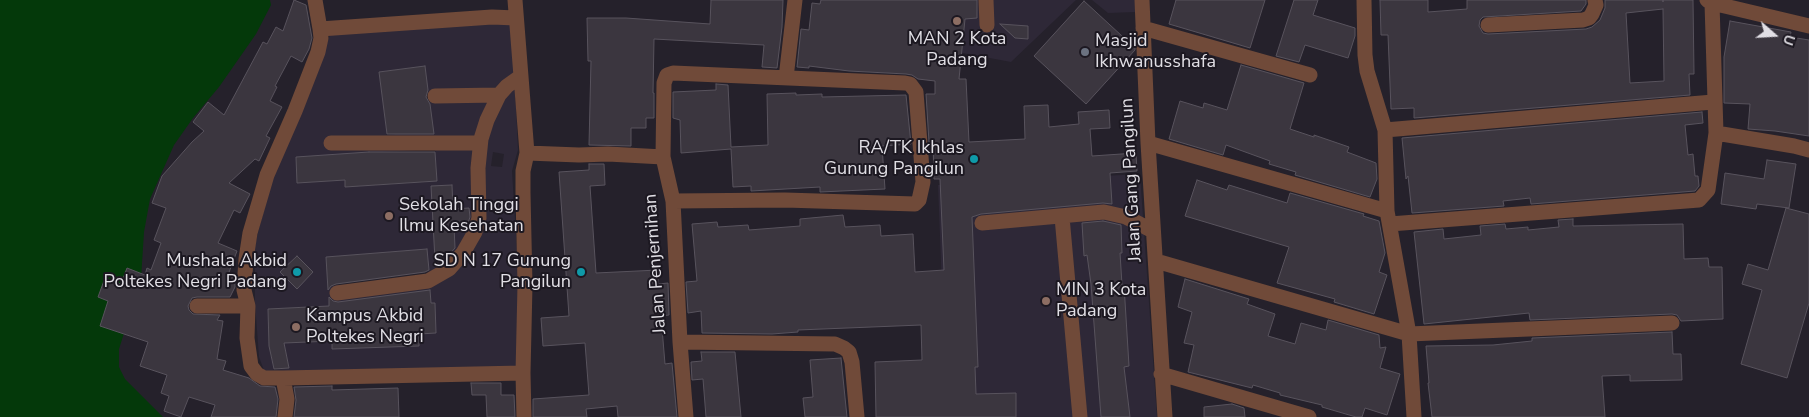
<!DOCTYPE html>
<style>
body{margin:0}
#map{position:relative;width:1809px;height:417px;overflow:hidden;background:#25212b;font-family:"Nunito Sans",sans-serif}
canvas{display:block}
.north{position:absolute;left:1749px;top:10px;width:50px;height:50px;-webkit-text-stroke:4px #1c1821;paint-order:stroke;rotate:109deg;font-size:14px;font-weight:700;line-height:20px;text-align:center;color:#e1dfe5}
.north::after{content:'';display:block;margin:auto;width:18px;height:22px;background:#e1dfe5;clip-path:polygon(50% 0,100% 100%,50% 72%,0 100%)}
</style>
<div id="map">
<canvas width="1809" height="417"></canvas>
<div class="north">U</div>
</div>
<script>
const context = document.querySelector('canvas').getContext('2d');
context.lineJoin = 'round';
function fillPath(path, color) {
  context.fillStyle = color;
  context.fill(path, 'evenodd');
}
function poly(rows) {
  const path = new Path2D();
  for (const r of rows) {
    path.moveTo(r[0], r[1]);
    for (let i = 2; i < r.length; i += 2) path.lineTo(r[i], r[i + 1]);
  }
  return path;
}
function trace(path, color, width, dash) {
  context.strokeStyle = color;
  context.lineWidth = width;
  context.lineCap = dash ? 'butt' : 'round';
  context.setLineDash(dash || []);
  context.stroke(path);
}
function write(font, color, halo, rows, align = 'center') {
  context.font = font + ' "Nunito Sans",sans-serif';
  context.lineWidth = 4;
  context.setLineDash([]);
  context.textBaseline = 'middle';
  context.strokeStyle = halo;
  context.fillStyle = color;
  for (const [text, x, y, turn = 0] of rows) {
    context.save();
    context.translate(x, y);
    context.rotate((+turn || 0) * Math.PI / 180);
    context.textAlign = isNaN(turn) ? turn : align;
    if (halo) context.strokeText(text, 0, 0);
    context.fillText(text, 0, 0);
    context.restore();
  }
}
fillPath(poly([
 [862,0,1076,0,1011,62,963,53,858,41],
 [1092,0,1135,0,1136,12,1108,13],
 [512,22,518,150,512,171,520,301,518,370,265,373,259,357,255,303,255,245,272,176,304,105,331,32],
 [425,66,433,129,387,135,379,72],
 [435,149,437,176,427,177,427,182,346,187,345,180,298,183,296,157],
 [493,152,504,154,502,167,491,166],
 [427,249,429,278,328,286,326,257],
 [297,256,313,272,297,288,280,272],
 [435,303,436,333,419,334,419,346,332,348,331,306],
 [315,307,269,343,268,309],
 [285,349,289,368,274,370,270,352],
 [1140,174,1157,417,947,417,938,185]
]), '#2e2837');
fillPath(poly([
 [0,0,270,0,271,5,256,34,219,87,193,118,174,145,150,199,144,232,141,279,119,349,119,367,125,379,163,417,0,417]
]), '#04390a');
const building = poly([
 [294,0,306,5,312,38,309,49,302,62,291,56,275,86,277,87,270,101,282,107,266,136,270,138,259,161,255,159,229,183,250,194,240,213,234,210,218,243,237,251,228,275,235,279,235,287,230,297,197,297,192,298,188,306,189,310,193,314,220,315,217,320,223,321,217,359,226,361,223,370,249,378,260,386,275,387,278,399,276,417,211,417,215,405,189,397,181,417,164,411,169,396,161,393,167,375,140,366,148,342,100,326,108,301,98,297,105,278,121,284,127,268,145,275,147,268,151,270,161,243,154,240,166,208,152,203,162,176,192,142,204,131,193,122,208,102,224,115,263,42,267,44,276,27,283,31,294,0],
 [711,0,783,0,782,27,777,68,762,67,764,45,654,39,653,93,654,93,654,118,646,118,646,128,631,128,631,146,589,145,591,61,588,61,587,18,626,18,710,24,711,0],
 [821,0,977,0,977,18,965,19,959,79,966,79,969,142,1025,139,1024,106,1048,105,1049,127,1079,124,1078,112,1109,110,1110,128,1090,129,1092,156,1136,153,1137,171,1110,173,1112,204,1103,203,981,214,972,217,978,367,975,367,976,394,1016,393,1016,417,876,417,875,362,922,360,921,325,798,330,798,332,772,334,702,333,701,311,688,313,686,282,697,281,692,224,717,222,718,227,748,225,749,230,800,226,800,219,843,215,845,227,880,225,881,236,913,234,915,272,944,270,940,179,934,179,933,142,929,142,926,94,935,94,935,81,918,79,912,75,906,74,849,71,809,66,809,68,797,67,801,29,809,30,812,3,820,4,821,0],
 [1176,0,1265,0,1250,48,1169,24,1176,0],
 [1294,0,1318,0,1313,15,1355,28,1355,36,1348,58,1305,45,1299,62,1276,56,1294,0],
 [1380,0,1428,0,1428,12,1467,9,1467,0,1586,0,1586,4,1581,11,1483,17,1480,20,1479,26,1483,33,1488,34,1586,29,1592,27,1600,20,1605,8,1605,0,1663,0,1663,2,1663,0,1693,0,1694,74,1689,74,1690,95,1414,118,1414,108,1391,109,1388,35,1381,35,1380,0],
 [1663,9,1664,81,1630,83,1626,13,1663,9],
 [1084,1,1135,48,1135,50,1086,104,1034,56,1084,1],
 [1730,21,1791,32,1790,37,1809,40,1809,136,1775,131,1748,129,1750,104,1724,103,1724,57,1730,21],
 [1000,24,1028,26,1028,39,1015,38,1000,24],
 [1241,65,1304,83,1290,129,1314,137,1314,135,1349,147,1347,152,1376,163,1377,179,1370,197,1295,175,1296,172,1269,164,1270,161,1226,145,1223,155,1169,139,1180,101,1203,108,1204,103,1227,110,1241,65],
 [425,66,428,90,426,97,430,104,434,134,387,134,379,72,425,66],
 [716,84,728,85,731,147,768,145,767,94,796,93,796,95,822,94,822,97,906,95,911,144,882,146,885,189,820,192,820,187,751,191,751,186,733,187,731,149,681,153,680,120,673,118,673,92,716,90,716,84],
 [1702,112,1703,123,1685,125,1688,155,1693,154,1695,176,1698,176,1699,186,1695,191,1531,204,1530,198,1503,201,1504,206,1412,213,1408,176,1406,179,1402,138,1702,112],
 [369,152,435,152,437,181,345,187,345,180,297,183,296,157,369,152],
 [1767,160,1796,164,1789,208,1757,204,1756,209,1721,204,1725,173,1764,179,1767,160],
 [589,164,604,164,605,185,590,186,596,273,658,270,658,284,668,283,669,315,661,316,665,364,672,363,677,417,618,417,617,406,586,409,587,417,533,417,533,399,589,395,585,343,543,346,541,318,569,316,559,172,589,170,589,164],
 [1197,180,1227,190,1229,185,1287,203,1290,193,1364,214,1363,216,1379,221,1385,253,1379,272,1387,275,1374,314,1334,302,1335,299,1277,283,1289,247,1185,216,1197,180],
 [452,185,453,209,469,208,470,217,467,226,454,226,455,248,445,259,435,260,431,186,452,185],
 [1786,208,1809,214,1809,303,1787,378,1741,364,1762,290,1742,284,1748,264,1768,270,1786,208],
 [1573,219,1573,226,1683,224,1684,259,1708,258,1709,267,1722,267,1723,319,1681,321,1677,315,1672,314,1530,320,1529,313,1424,324,1414,232,1443,229,1444,239,1481,235,1480,226,1505,224,1506,229,1528,227,1528,230,1559,227,1558,220,1573,219],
 [1103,221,1121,225,1122,253,1120,253,1122,285,1124,285,1129,366,1124,367,1130,417,1101,417,1091,284,1087,255,1084,256,1082,223,1103,221],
 [427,249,429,270,425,272,336,284,331,286,328,290,326,257,427,249],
 [297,256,313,272,297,289,280,272,297,256],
 [1185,279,1249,299,1247,304,1275,314,1268,336,1295,344,1301,323,1326,330,1328,320,1379,335,1380,348,1386,347,1380,368,1400,374,1387,415,1365,408,1362,417,1356,417,1322,407,1322,405,1280,395,1280,393,1253,385,1252,388,1188,372,1194,345,1184,343,1192,312,1178,307,1185,279],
 [430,290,431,303,435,303,436,333,419,334,419,346,332,349,332,341,284,343,289,368,274,369,269,346,268,309,329,306,329,297,333,301,338,302,430,290],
 [1672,332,1673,354,1681,354,1682,380,1630,381,1630,375,1602,376,1605,417,1432,417,1428,383,1429,383,1426,346,1493,345,1532,341,1532,338,1672,332],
 [701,352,735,352,741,417,706,417,703,379,692,380,691,362,702,361,701,352],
 [841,358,847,417,805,417,803,398,813,397,810,360,841,358],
 [471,383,501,383,501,395,514,395,515,417,487,417,486,395,472,395,471,383],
 [332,386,332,390,398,388,399,417,294,417,296,400,294,387,332,386],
 [1232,404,1244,408,1245,417,1204,417,1204,407,1232,404]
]);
fillPath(building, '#3b363f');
trace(building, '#58535d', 1);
trace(poly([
 [315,0,320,29],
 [515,0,527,153,579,155,608,154,663,157,673,201,680,342,686,417],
 [986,0,987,25],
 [1142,0,1148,143,1165,417],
 [1364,0,1365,55,1367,71,1385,130,1387,211,1409,334,1414,417],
 [1712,3,1809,26],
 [1488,25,1583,20,1589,18,1592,14,1596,5,1595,0],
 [1143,28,1310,75],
 [786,78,795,0],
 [435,96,499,95],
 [1385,130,1713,102],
 [1716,133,1794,146,1809,150],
 [331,143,480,143],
 [1148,143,1387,211],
 [663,157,664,83,667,75,673,73,905,83,910,84,916,92,923,182,919,200,915,204,785,200,673,201],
 [1062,217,1080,417],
 [982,223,1104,212,1126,217,1153,231],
 [1390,224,1699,200,1708,190,1716,133,1712,3,1707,0],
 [1156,261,1409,334,1672,323],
 [337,293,428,281,449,269,463,253,475,232,479,218,478,168,481,139,487,120,499,95,507,86,521,76],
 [197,306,248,306,244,290,246,259,250,233,267,175,295,111,318,52,321,38,320,29,492,17,516,18],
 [248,306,247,338,251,366,257,374,264,378,283,378,287,399,285,417],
 [680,342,835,344,844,348,849,352,852,362,857,417],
 [1161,374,1309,417],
 [283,378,523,373],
 [524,417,523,373,525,285,523,193,523,171,527,153]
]), '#704a39', 15);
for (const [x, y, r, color] of [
 [957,21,5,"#8d6e63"],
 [1085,52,5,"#6b7280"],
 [974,159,5,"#0f9aa8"],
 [389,216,5,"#8d6e63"],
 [297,272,5,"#0f9aa8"],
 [581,272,5,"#0f9aa8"],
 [1046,301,5,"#8d6e63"],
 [296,327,5,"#8d6e63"]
]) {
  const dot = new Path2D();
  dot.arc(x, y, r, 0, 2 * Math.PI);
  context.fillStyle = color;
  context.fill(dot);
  trace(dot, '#1c1821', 2);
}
write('18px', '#e1dfe5', '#1c1821', [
 ["MAN 2 Kota",957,40,"center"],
 ["Padang",957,61,"center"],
 ["Masjid",1095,42],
 ["Ikhwanusshafa",1095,63],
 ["RA/TK Ikhlas",964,149,"right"],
 ["Gunung Pangilun",964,170,"right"],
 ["Sekolah Tinggi",399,206],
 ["Ilmu Kesehatan",399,227],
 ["Mushala Akbid",287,262,"right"],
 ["Poltekes Negri Padang",287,283,"right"],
 ["SD N 17 Gunung",571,262,"right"],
 ["Pangilun",571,283,"right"],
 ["MIN 3 Kota",1056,291],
 ["Padang",1056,312],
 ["Kampus Akbid",306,317],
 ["Poltekes Negri",306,338]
], 'left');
write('18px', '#e1dfe5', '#1c1821', [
 ["Jalan Gang Pangilun",1132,180,-93],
 ["Jalan Penjernihan",656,264,-94]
]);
</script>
